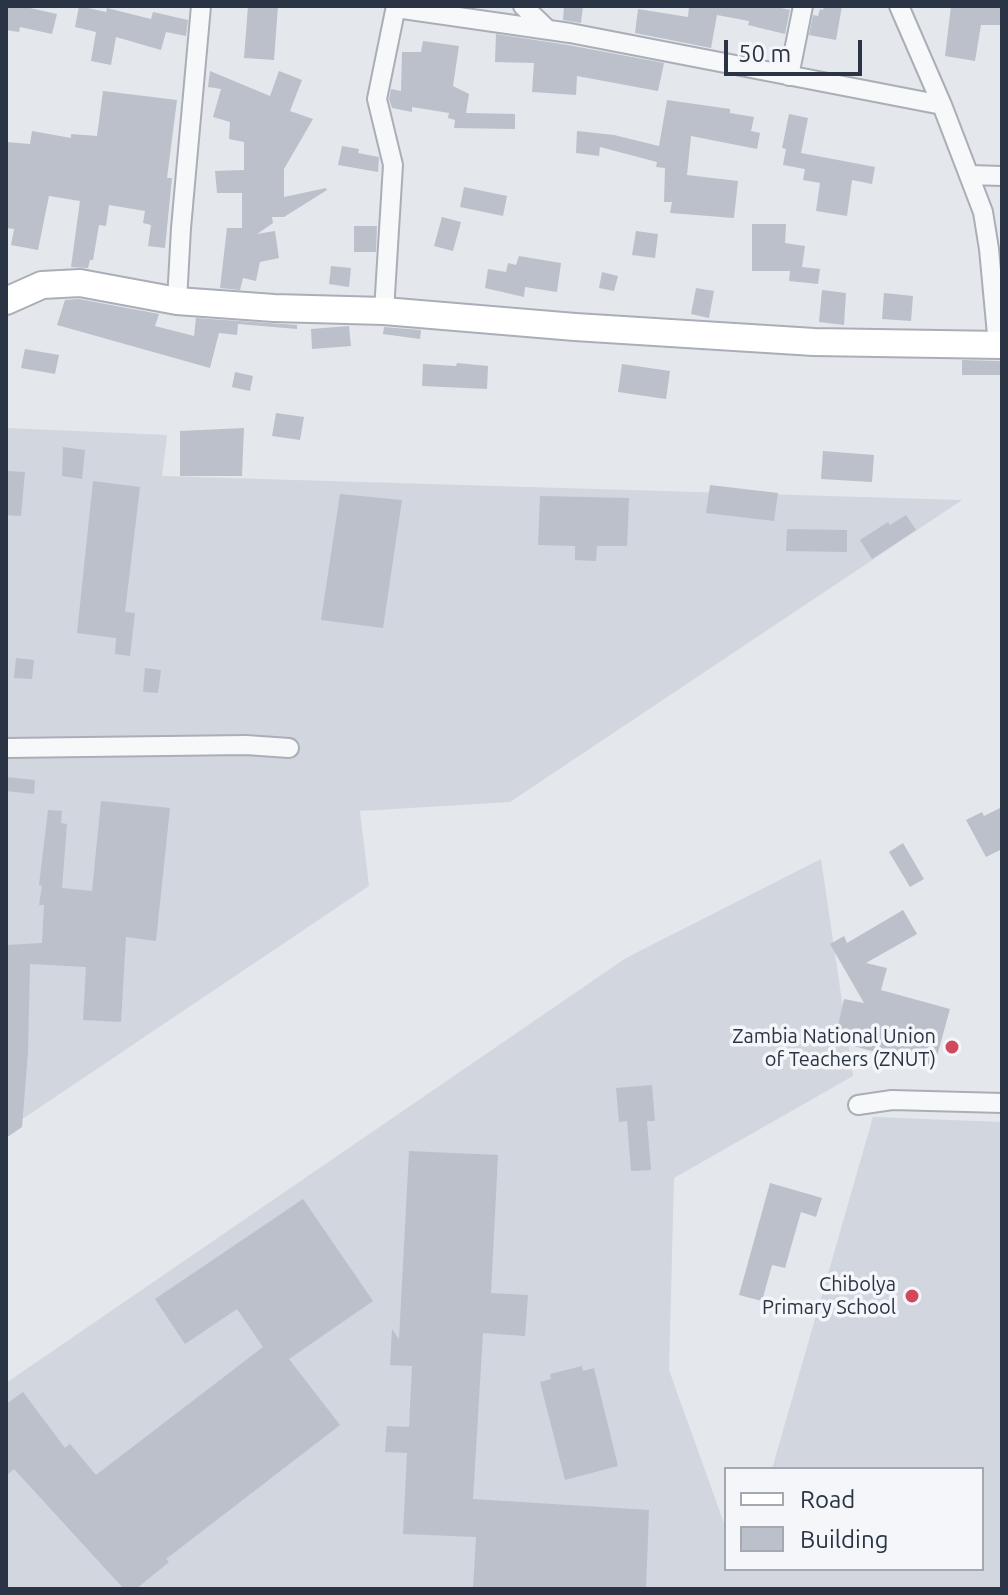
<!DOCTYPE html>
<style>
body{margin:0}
#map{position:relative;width:1008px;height:1595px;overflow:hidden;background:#e4e7ec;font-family:Ubuntu,sans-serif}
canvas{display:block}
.frame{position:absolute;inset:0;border:8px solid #2b3445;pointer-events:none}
.legend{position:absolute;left:724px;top:1467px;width:260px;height:104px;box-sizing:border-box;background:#f4f6f9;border:2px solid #a4a8b1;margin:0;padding:10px 14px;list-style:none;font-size:24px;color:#2b3445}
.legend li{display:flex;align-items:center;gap:16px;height:40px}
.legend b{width:40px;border:2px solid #a4a8b1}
.scale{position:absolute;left:724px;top:40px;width:138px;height:36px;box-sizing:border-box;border:4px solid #2b3445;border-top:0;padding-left:10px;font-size:24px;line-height:28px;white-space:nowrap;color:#2b3445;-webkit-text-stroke:6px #f4f6f9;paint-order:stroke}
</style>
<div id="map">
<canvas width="1008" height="1595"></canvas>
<div class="frame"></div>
<ul class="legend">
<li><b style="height:10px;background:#fff"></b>Road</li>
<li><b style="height:22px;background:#bbc0ca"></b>Building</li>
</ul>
<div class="scale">50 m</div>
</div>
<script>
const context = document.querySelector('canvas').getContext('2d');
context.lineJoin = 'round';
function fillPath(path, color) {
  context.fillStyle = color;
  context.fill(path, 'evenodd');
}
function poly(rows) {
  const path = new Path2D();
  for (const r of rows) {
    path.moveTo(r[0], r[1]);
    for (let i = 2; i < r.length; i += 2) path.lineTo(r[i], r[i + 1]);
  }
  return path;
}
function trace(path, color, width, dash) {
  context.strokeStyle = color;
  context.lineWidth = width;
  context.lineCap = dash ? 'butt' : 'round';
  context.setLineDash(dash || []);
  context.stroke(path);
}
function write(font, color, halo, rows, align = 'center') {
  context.font = font + ' Ubuntu,sans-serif';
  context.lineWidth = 7;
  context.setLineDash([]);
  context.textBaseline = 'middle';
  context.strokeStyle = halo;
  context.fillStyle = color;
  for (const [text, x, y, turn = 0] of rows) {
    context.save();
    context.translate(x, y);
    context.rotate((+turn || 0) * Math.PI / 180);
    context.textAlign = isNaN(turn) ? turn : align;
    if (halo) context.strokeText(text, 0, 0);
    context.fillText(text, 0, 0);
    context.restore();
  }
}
fillPath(poly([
 [6,428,167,435,162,476,962,500,510,802,360,811,369,886,6,1130],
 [821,859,853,1076,674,1178,669,1370,726,1529,726,1569,982,1569,982,1469,772,1469,873,1117,1002,1122,1002,1589,6,1589,6,1383,626,958]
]), '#d2d6de');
fillPath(poly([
 [6,6,21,6,57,14,52,34,20,27,19,32,6,30],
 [79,6,106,12,107,8,151,19,153,12,188,20,186,36,166,32,161,50,116,37,111,65,91,61,96,32,75,27],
 [248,6,278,6,274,60,244,58],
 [564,6,583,6,581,23,563,20],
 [689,6,772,6,790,10,785,34,748,25,749,21,717,15,711,48,635,33,638,9,688,17],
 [824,6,842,6,836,40,809,35,813,15,818,16,820,9,823,10],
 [951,6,1002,6,1002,25,981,25,975,61,945,56],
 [496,34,568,45,664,63,658,91,577,76,576,95,532,92,534,63,495,62],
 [423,41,459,46,453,86,469,94,466,113,515,114,515,129,454,128,455,120,448,118,449,113,412,107,412,112,392,108,389,99,391,89,401,91,402,52,421,52],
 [210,71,270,96,279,71,302,80,290,111,313,119,284,169,284,197,326,188,327,190,284,217,272,217,273,223,257,234,275,231,279,258,260,262,256,281,243,278,240,290,220,288,227,228,242,228,242,193,217,193,215,171,244,170,244,142,229,139,230,122,213,117,221,89,208,87],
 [103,91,177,100,167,178,172,178,165,248,148,246,151,225,143,223,145,211,109,205,106,226,99,225,93,260,90,260,88,268,71,267,80,201,49,196,38,250,11,245,14,229,6,228,6,142,30,144,32,131,71,138,71,134,97,136],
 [667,100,730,109,730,113,754,117,751,131,760,133,757,149,691,136,687,175,738,181,734,218,670,213,672,202,664,202,665,168,656,167,657,162,600,147,599,156,576,153,577,131,614,135,659,146],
 [789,114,808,118,801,153,875,167,872,184,852,180,847,216,816,211,820,183,803,180,805,169,783,165,786,149,782,148],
 [342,146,359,149,358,153,379,157,378,172,338,165],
 [464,187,507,196,503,216,460,207],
 [442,217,461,222,453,251,434,246],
 [752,224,786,224,785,243,805,246,802,267,820,269,818,284,789,281,790,271,752,271],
 [354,226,377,226,376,252,354,252],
 [636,231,658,234,655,258,632,255],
 [519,256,561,263,557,292,525,287,524,297,485,288,488,269,506,272,508,263,516,265],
 [331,266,351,268,349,287,329,284],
 [602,272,618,276,614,291,599,288],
 [696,288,714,291,709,318,691,314],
 [822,290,846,293,844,325,819,322],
 [884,293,913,296,911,321,882,319],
 [79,299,159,314,155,326,194,336,196,318,297,325,297,329,238,324,237,335,219,333,210,368,57,325,65,300],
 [349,326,351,346,312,349,311,329],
 [384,327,421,330,420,339,383,334],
 [25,349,59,355,55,374,21,368],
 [962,360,1002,361,1002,375,962,375],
 [457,363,488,366,487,389,422,386,423,364,456,366],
 [622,364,670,371,666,399,618,392],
 [235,372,253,376,250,391,232,387],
 [276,413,304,417,300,440,272,436],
 [244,428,242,476,180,476,180,431],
 [63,447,85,450,82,479,62,476],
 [823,451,874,455,872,482,821,479],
 [6,471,25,472,21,516,6,515],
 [93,481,140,487,125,612,135,613,130,656,115,654,116,638,77,633],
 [710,485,778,493,774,521,706,513],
 [340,494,402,500,383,628,321,620],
 [540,496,629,498,627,546,597,546,596,561,575,560,575,546,538,545],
 [906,515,916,530,872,559,860,540,888,522,890,525],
 [787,529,847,530,847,552,786,551],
 [16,658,34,660,32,679,14,678],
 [145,668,161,670,158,693,143,692],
 [6,777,35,780,34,794,6,791],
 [101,801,170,808,156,941,126,937,121,1022,83,1020,86,967,30,964,28,1052,22,1127,6,1138,6,945,42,943,44,905,39,905,42,886,39,885,48,810,62,811,61,823,67,824,62,888,92,891],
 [1002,807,1002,849,986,857,966,820,982,812,984,816],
 [903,843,924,879,910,887,889,852],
 [903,910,917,934,866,963,887,968,881,990,950,1009,934,1067,853,1046,834,1044,844,999,864,1003,830,944,844,936,847,943],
 [652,1085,655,1121,647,1121,651,1170,631,1171,627,1121,619,1122,616,1088],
 [409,1151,498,1155,491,1293,528,1295,525,1336,483,1333,473,1499,649,1510,646,1589,473,1589,476,1537,403,1534,407,1453,385,1452,387,1426,409,1427,412,1366,390,1365,392,1329,399,1339],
 [770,1183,822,1198,816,1217,801,1212,785,1268,772,1265,762,1301,739,1295],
 [303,1199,373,1301,289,1359,340,1425,166,1559,169,1562,136,1589,124,1589,14,1469,6,1476,6,1404,23,1392,65,1448,70,1444,96,1475,263,1347,237,1309,185,1344,155,1299],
 [582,1366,583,1371,594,1368,618,1466,565,1480,540,1382,551,1379,550,1374]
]), '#bbc0ca');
const street = poly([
 [523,6,547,29],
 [899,6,942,105,983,212,989,249,998,345],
 [396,8,570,33,942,105],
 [789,76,803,6],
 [970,175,1002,176],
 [177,301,181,228,201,6],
 [384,311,393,165,377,99,396,6],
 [6,748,246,745,289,748],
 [858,1105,892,1100,1002,1103]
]);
const secondary = poly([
 [6,301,42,285,80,283,177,301,274,308,384,311,575,327,814,342,1002,345]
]);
trace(street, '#a9aeb7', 22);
trace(secondary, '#a9aeb7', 30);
trace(street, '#f7f8fa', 18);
trace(secondary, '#fff', 26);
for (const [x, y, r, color] of [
 [952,1047,8,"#d1495b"],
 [912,1296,8,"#d1495b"]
]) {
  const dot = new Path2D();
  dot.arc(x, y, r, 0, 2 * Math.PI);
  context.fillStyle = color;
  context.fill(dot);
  trace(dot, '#f4f6f9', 3);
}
write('20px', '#2b3445', '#f4f6f9', [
 ["Zambia National Union",936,1036],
 ["of Teachers (ZNUT)",936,1059],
 ["Chibolya",896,1284],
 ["Primary School",896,1307]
], 'right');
</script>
